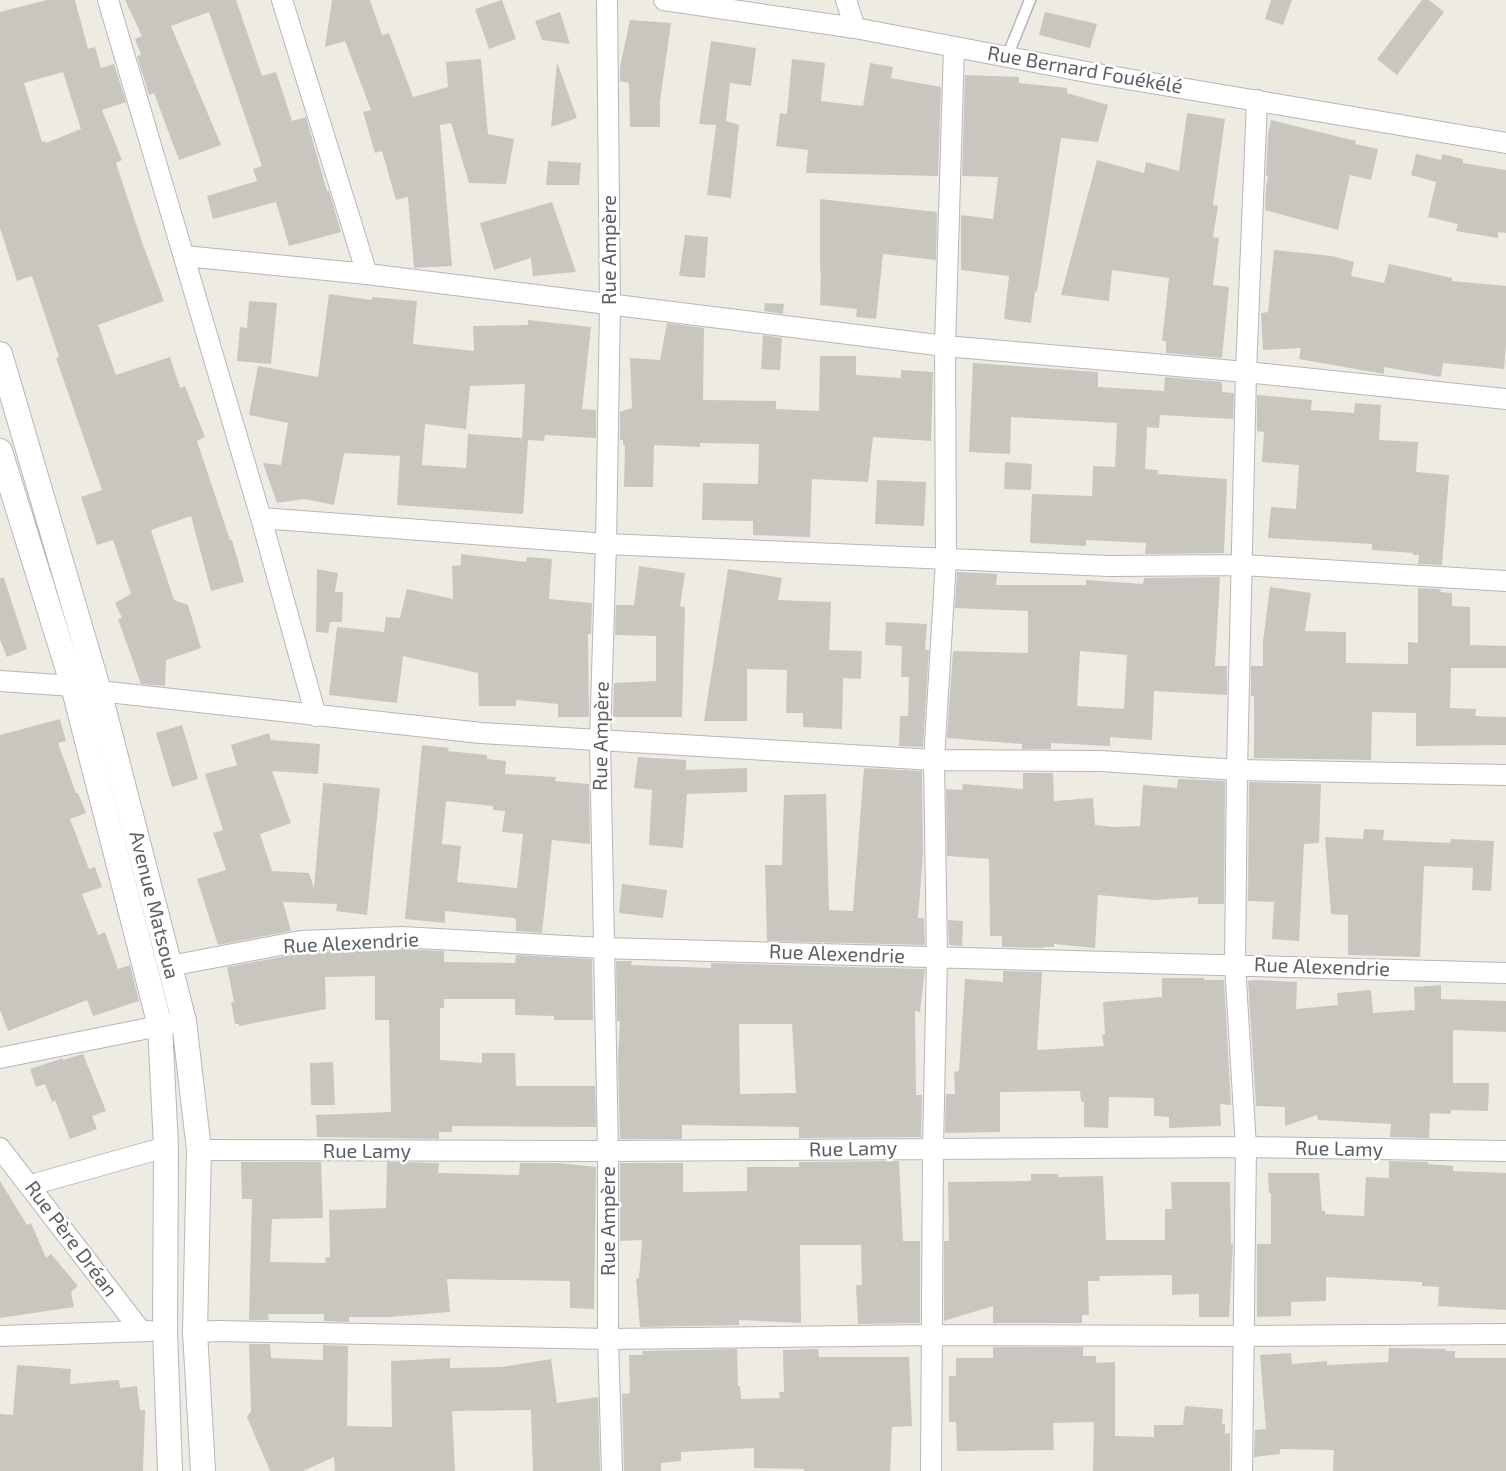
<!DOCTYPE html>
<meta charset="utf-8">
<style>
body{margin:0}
canvas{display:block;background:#eeebe3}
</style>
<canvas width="1506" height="1471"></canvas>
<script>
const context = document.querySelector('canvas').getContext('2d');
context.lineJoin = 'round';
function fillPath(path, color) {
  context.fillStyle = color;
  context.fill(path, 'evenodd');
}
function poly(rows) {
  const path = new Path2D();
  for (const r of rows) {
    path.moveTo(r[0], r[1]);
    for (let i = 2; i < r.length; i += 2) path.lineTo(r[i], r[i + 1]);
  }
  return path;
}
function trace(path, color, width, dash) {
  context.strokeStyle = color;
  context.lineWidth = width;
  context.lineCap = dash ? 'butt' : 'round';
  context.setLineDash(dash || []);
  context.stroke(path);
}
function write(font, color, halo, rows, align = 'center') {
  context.font = font + ' "Exo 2",sans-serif';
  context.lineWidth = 5;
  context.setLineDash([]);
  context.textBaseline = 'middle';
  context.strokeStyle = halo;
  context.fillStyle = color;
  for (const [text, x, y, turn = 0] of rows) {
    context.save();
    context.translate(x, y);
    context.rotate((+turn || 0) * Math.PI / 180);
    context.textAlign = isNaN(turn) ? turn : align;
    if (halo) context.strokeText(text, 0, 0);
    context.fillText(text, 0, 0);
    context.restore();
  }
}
fillPath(poly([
 [47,0,75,0,88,49,95,47,101,68,114,64,126,102,102,110,122,160,116,163,143,245,164,301,98,325,116,375,170,357,180,388,185,386,205,437,197,441,230,540,232,540,244,582,211,591,191,516,151,530,174,600,188,605,201,648,166,660,165,686,141,684,118,619,122,618,115,603,131,594,113,540,97,545,81,497,102,490,56,358,59,357,32,276,17,281,0,228,0,12],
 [63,72,81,129,46,143,45,141,42,142,24,83],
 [125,0,236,0,262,76,276,72,292,121,306,117,327,191,329,191,341,232,289,246,276,202,213,219,207,196,257,181,253,169,262,166,209,12,171,26,221,145,179,160,154,93,149,95,137,56,141,55,135,39,142,36],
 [332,0,370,0,382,35,389,33,413,97,448,87,446,62,481,59,488,134,514,139,506,184,469,183,451,123,440,125,452,266,414,268,408,197,396,200,382,151,375,153,363,112,371,110,345,41,325,47],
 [502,0,516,39,489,49,475,9],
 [1271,0,1292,0,1283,25,1265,19],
 [1422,0,1429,0,1444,12,1397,75,1377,59],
 [560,12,570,44,542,40,535,21],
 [1045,12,1097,24,1090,48,1039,35],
 [630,20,671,23,660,101,660,127,630,127,629,83,620,81,620,67],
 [711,41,756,48,751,86,730,83,726,121,739,125,731,198,707,195,716,125,699,124],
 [792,59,825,63,821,101,863,106,870,63,893,67,891,78,941,87,938,176,806,173,808,150,776,146,780,113,787,114],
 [557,62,577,118,551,127],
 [965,75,1019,77,1019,83,1067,88,1067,93,1108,105,1098,142,1061,138,1037,292,1035,291,1031,323,1004,319,1009,276,961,270,961,215,993,219,998,177,962,176],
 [1187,113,1225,119,1213,205,1218,206,1213,237,1219,238,1213,285,1229,287,1222,358,1166,353,1166,341,1162,341,1169,278,1112,270,1109,301,1061,295,1097,160,1144,173,1146,162,1179,171],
 [1271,120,1356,141,1355,144,1378,149,1371,180,1350,175,1338,230,1265,210,1266,186,1268,176,1266,176,1268,134],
 [1416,154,1441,160,1442,154,1463,159,1463,163,1506,170,1506,233,1498,232,1498,238,1456,231,1458,224,1428,217,1436,182,1411,175],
 [548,161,581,163,579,185,546,185],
 [820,199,937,212,936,260,883,254,876,319,856,317,857,309,820,305,821,271,820,271],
 [552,202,576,272,533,276,531,258,494,270,480,223],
 [685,235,708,237,705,278,679,276],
 [1274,250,1332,256,1354,262,1351,276,1384,283,1389,264,1452,278,1452,281,1506,286,1506,343,1504,369,1443,363,1441,377,1384,367,1384,374,1299,359,1301,348,1263,350,1261,313,1268,312],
 [329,294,372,300,372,297,417,301,413,344,474,351,473,326,528,325,528,320,591,327,582,409,596,410,596,438,545,435,544,441,528,440,523,514,397,505,400,456,344,453,334,505,304,499,277,503,263,463,281,465,288,423,249,415,258,366,318,377],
 [525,384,522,438,468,434,466,468,422,465,425,424,466,429,470,386],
 [249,301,277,303,271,364,237,361,240,327,247,328],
 [765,303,784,304,783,314,764,311],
 [667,323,704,328,703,400,776,401,776,409,819,411,820,356,856,356,856,375,901,378,901,370,933,372,931,441,873,437,868,482,812,479,810,537,753,535,753,521,702,520,703,483,758,484,759,444,700,443,700,447,654,445,653,487,624,487,625,445,623,445,623,440,620,440,620,412,632,408,630,358,660,360],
 [763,335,782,338,780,370,761,369],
 [973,363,1098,372,1098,387,1164,391,1165,377,1222,382,1222,392,1234,393,1233,419,1160,415,1159,428,1147,427,1145,469,1158,470,1158,474,1227,479,1224,553,1145,554,1146,543,1086,540,1086,546,1030,543,1032,494,1092,496,1093,466,1115,467,1117,423,1011,417,1010,454,969,452],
 [1257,395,1312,400,1311,410,1354,413,1355,403,1381,405,1379,440,1418,442,1416,472,1449,475,1442,565,1418,564,1419,555,1413,555,1413,553,1372,550,1372,544,1268,538,1271,507,1296,509,1299,465,1262,462,1264,432,1257,431],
 [1005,462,1032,464,1031,490,1004,489],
 [877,480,926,482,924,526,875,524],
 [461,554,526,562,527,557,552,559,549,599,592,603,591,634,588,634,589,717,558,717,558,704,516,700,516,706,479,706,478,673,403,656,397,703,329,695,337,627,384,632,386,617,400,618,407,589,453,599,452,566,461,565],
 [639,566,685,573,680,606,685,607,682,717,613,717,614,683,656,681,656,636,615,635,616,605,634,605],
 [317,569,338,573,335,592,343,592,342,622,330,622,328,633,316,632],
 [728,569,782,578,778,600,831,602,829,650,862,651,861,679,843,678,842,729,803,727,803,713,786,713,787,670,747,669,747,721,704,721],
 [957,572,997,574,996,585,1086,585,1086,580,1143,584,1144,578,1220,577,1215,666,1227,666,1227,695,1154,691,1152,740,1110,737,1110,746,1051,743,1051,749,1022,749,1022,744,947,738,953,651,1028,653,1028,611,955,608],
 [1080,651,1127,655,1124,709,1077,706],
 [0,578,4,578,27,649,7,657,0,640],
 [1270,587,1311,593,1305,631,1346,632,1346,663,1408,664,1408,642,1418,643,1418,588,1441,589,1440,592,1452,593,1452,606,1470,607,1470,645,1506,646,1506,668,1451,668,1450,708,1476,709,1475,716,1506,717,1506,745,1416,746,1416,713,1372,712,1371,760,1254,758,1254,696,1251,696,1251,666,1263,666,1263,641],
 [886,622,927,624,925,650,929,650,923,747,899,746,900,716,908,716,909,677,901,677,902,646,885,645],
 [60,719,66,741,58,743,76,793,78,793,86,813,70,819,89,869,95,867,102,887,82,894,98,935,105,932,118,969,130,965,139,1001,93,1016,87,1000,8,1031,0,1010,0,735],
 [182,725,198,779,172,787,156,733],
 [269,733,271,740,320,744,318,774,272,771,291,823,260,834,272,871,309,873,314,888,323,783,380,788,367,915,336,911,337,904,283,902,291,931,218,945,197,879,226,870,213,833,223,830,205,774,237,765,231,745],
 [422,745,449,748,448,751,487,755,487,759,506,761,505,774,556,777,555,781,589,784,590,844,552,840,542,933,516,931,516,920,514,918,445,911,445,923,405,919],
 [446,801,493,806,493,810,505,811,502,832,523,834,517,888,457,882,461,846,442,844],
 [638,757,686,760,686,770,747,768,747,792,687,794,683,848,649,845,652,790,634,788],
 [864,768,922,771,923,854,918,918,924,918,925,945,767,941,765,865,782,865,784,795,826,794,829,910,853,911],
 [1023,773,1053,773,1054,801,1093,798,1095,825,1114,827,1140,826,1143,785,1177,788,1178,779,1225,781,1224,904,1198,904,1198,897,1154,900,1098,895,1095,948,1054,944,1054,947,1043,947,1043,948,1002,947,1002,936,990,936,989,859,947,856,946,789,962,790,963,784,1023,789],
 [1249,782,1321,784,1319,843,1304,844,1299,941,1272,939,1274,902,1248,901],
 [1364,829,1384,830,1383,840,1450,843,1451,839,1494,841,1491,891,1472,890,1473,868,1424,866,1420,957,1348,955,1348,915,1331,914,1325,837,1363,839],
 [622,884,667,890,663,918,619,913],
 [948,920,963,921,962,946,949,945],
 [402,949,444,951,444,962,515,963,516,955,592,959,593,1020,554,1020,554,1016,515,1015,515,999,444,999,444,1008,440,1008,440,1060,482,1063,482,1053,515,1053,516,1086,595,1086,596,1127,452,1126,452,1132,439,1132,439,1139,317,1137,316,1115,391,1112,389,1020,375,1020,375,976,325,977,326,1009,239,1026,239,1024,235,1024,231,1002,234,1002,227,967,302,953],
 [616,961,632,961,631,965,711,968,711,963,925,969,920,1012,915,1011,916,1095,922,1095,921,1137,799,1138,799,1127,682,1125,682,1139,620,1139,618,1059,620,1021,617,1021],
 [739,1024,792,1024,796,1093,740,1094],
 [1003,971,1042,972,1037,1050,1104,1046,1102,1035,1105,1034,1103,1002,1162,997,1162,978,1204,978,1204,980,1224,980,1231,1105,1220,1104,1221,1126,1169,1128,1169,1117,1154,1116,1154,1098,1109,1097,1108,1128,1084,1127,1084,1102,1081,1102,1080,1091,1000,1092,1000,1132,945,1133,946,1094,955,1094,954,1072,959,1071,965,979,1003,982],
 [1255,980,1297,982,1296,1009,1338,1005,1337,993,1371,990,1373,1013,1415,1010,1414,987,1441,985,1441,999,1506,1001,1506,1032,1453,1030,1453,1083,1489,1083,1488,1111,1451,1110,1451,1114,1430,1113,1429,1138,1390,1137,1391,1124,1318,1120,1317,1115,1285,1126,1285,1107,1256,1106,1248,981],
 [83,1054,106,1111,92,1116,97,1129,70,1139,55,1100,52,1102,45,1084,36,1087,30,1069,63,1058,63,1060],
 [333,1062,335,1105,311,1105,310,1063],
 [899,1161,903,1241,920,1241,920,1323,858,1324,856,1285,862,1285,861,1245,800,1245,801,1323,739,1320,739,1325,640,1327,636,1279,639,1278,642,1240,620,1241,620,1163,683,1163,683,1192,747,1191,747,1167,799,1167,799,1162],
 [1389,1161,1428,1162,1428,1164,1453,1166,1453,1171,1506,1173,1506,1310,1438,1306,1439,1287,1422,1286,1422,1282,1326,1277,1326,1301,1291,1302,1291,1316,1257,1317,1257,1244,1271,1244,1271,1193,1269,1193,1268,1173,1319,1173,1322,1211,1325,1211,1325,1214,1364,1216,1366,1177,1389,1178],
 [241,1162,321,1162,323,1218,272,1219,270,1262,326,1263,325,1258,330,1257,329,1210,386,1208,387,1162,439,1163,438,1173,519,1175,520,1163,559,1163,596,1167,594,1309,570,1308,570,1281,447,1279,450,1312,389,1317,349,1317,349,1322,324,1321,324,1314,268,1314,269,1320,249,1320,252,1199,242,1199],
 [1031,1174,1058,1174,1058,1177,1103,1176,1106,1240,1165,1240,1165,1209,1172,1209,1171,1182,1230,1182,1231,1244,1233,1244,1229,1317,1199,1317,1199,1294,1172,1295,1172,1275,1099,1276,1100,1281,1088,1281,1089,1315,1082,1315,1082,1323,993,1323,993,1306,944,1321,944,1241,949,1241,948,1182,1031,1181],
 [0,1181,27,1225,31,1223,46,1258,51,1254,78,1286,71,1292,74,1307,0,1318],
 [249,1344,270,1344,271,1358,323,1360,323,1345,348,1346,347,1426,392,1427,391,1361,450,1358,450,1368,502,1367,551,1359,557,1403,598,1397,600,1471,533,1471,531,1410,452,1411,455,1471,335,1471,334,1457,303,1471,270,1471,247,1417,251,1411],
 [993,1347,1083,1347,1083,1356,1096,1356,1096,1363,1115,1362,1115,1436,1154,1437,1154,1425,1183,1425,1185,1406,1223,1409,1222,1424,1225,1424,1225,1434,1230,1433,1230,1471,1093,1471,1094,1422,1053,1423,1054,1450,957,1451,956,1422,949,1422,949,1376,956,1376,956,1358,993,1358],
 [1389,1348,1446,1349,1446,1351,1455,1351,1455,1358,1506,1358,1506,1471,1333,1471,1334,1450,1280,1449,1280,1454,1254,1457,1255,1430,1266,1429,1260,1355,1291,1353,1292,1364,1327,1361,1327,1365,1388,1362],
 [737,1349,738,1386,740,1386,741,1399,780,1398,779,1392,784,1392,783,1350,818,1349,819,1357,909,1357,912,1426,892,1427,890,1471,804,1471,804,1469,754,1468,754,1448,681,1452,681,1461,661,1463,661,1471,624,1471,622,1394,630,1393,629,1355,643,1355,642,1351],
 [17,1365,71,1369,70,1384,119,1380,120,1388,137,1386,140,1410,145,1410,143,1471,0,1471,0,1414,13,1415]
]), '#c9c6c0');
const service = poly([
 [1007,57,1030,0]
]);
const minor = poly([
 [108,0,261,518,316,716],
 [282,0,367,274],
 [607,0,610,305,606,544,600,740,608,1151,608,1339,612,1471],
 [664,0,855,28,1092,73,1506,143],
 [846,0,855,28],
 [184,256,367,274,945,346,1246,372,1506,399],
 [261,518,606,544,1109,566,1242,565,1506,581],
 [0,681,73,686,99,691,481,733,934,760,1101,761,1237,770,1506,775],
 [170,966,301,941,401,937,603,948,1506,973],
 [0,1058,174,1023],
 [0,1148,141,1331],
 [199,1150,608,1151,1246,1147,1506,1151],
 [31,1185,166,1147],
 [195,1332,218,1331,608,1339,933,1335,1244,1336,1506,1334],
 [0,1336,150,1331],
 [931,1471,933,1148,937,957,934,760,946,560,945,346,954,47],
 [1242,1471,1246,1147,1235,964,1237,770,1246,372,1257,100]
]);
const tertiary = poly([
 [0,354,99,691,184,1021,199,1150,195,1332,203,1471],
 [0,451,73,686,160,1026,166,1147,165,1331,170,1471]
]);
trace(service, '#b4b7bb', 13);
trace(minor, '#b4b7bb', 22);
trace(tertiary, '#b4b7bb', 26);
trace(service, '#fff', 10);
trace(minor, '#fff', 20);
trace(tertiary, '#fff', 24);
write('20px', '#5b6064', '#fff', [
 ["Rue Bernard Fouékélé",1085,70,10],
 ["Rue Ampère",609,250,-90],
 ["Rue Ampère",601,736,-89],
 ["Avenue Matsoua",154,905,76],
 ["Rue Alexendrie",351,943,-3],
 ["Rue Alexendrie",837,954,2],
 ["Rue Alexendrie",1322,967,2],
 ["Rue Lamy",853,1149,-1],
 ["Rue Lamy",1339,1149,1],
 ["Rue Lamy",367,1151],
 ["Rue Ampère",608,1221,-90],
 ["Rue Père Dréan",71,1239,53]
]);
</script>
